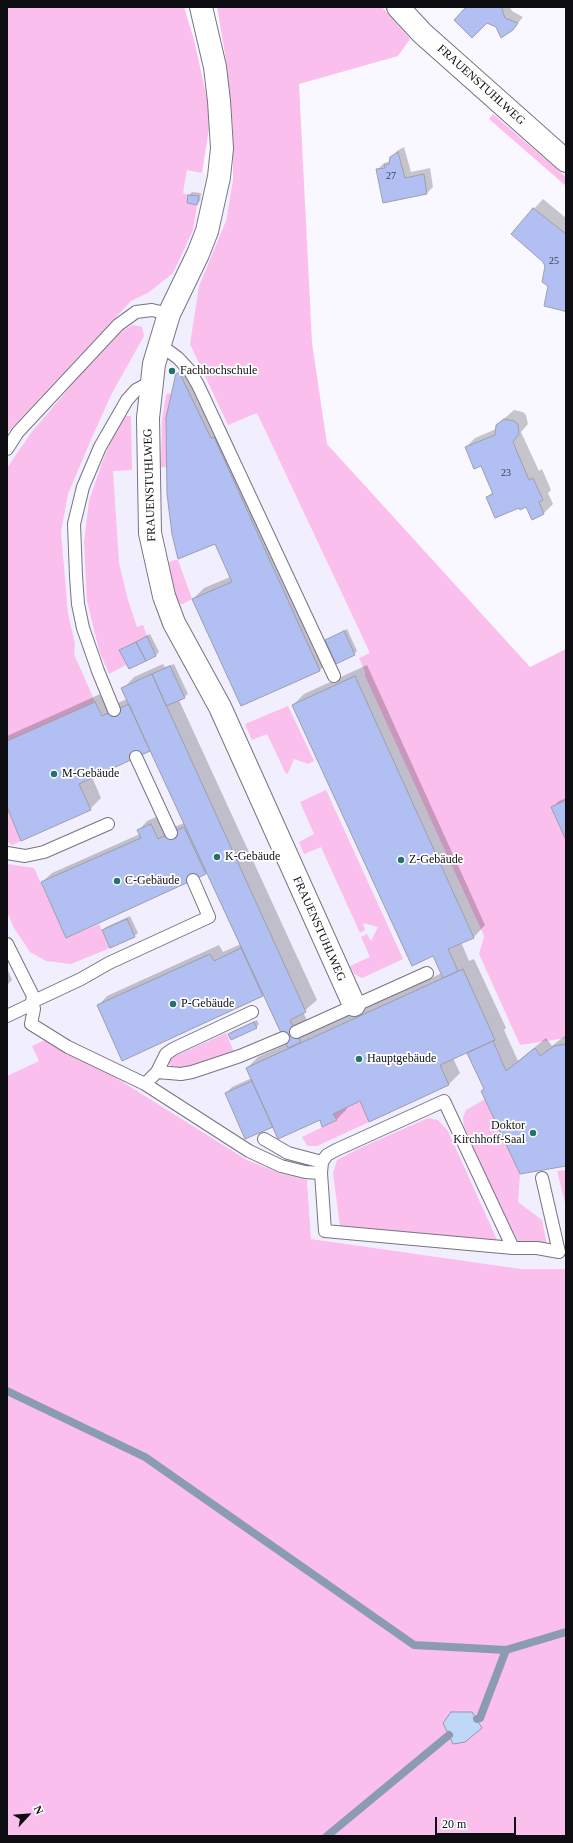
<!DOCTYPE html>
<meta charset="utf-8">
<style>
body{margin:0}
#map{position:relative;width:573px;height:1843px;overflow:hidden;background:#f9f7ff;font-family:Georgia,serif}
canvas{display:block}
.frame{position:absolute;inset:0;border:8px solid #0e0d12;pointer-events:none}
.north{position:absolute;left:8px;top:1795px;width:40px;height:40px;-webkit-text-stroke:3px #fff;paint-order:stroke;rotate:64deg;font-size:11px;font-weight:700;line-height:16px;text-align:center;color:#0e0d12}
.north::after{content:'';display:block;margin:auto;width:14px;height:18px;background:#0e0d12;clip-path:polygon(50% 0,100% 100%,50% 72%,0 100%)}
.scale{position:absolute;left:435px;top:1817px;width:81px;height:18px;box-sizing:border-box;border:2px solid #0e0d12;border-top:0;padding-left:5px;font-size:12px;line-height:14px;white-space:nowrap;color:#0e0d12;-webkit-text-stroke:3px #fff;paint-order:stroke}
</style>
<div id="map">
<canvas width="573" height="1843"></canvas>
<div class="frame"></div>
<div class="north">N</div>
<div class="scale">20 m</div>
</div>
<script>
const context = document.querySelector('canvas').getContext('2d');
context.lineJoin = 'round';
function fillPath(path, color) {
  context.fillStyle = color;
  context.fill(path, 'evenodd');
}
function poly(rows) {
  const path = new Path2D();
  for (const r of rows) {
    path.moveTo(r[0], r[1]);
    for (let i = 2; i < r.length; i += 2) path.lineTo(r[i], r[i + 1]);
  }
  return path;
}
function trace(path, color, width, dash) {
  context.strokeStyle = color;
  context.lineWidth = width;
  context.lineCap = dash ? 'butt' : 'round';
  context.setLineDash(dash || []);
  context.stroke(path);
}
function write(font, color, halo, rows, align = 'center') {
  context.font = font + ' Georgia,serif';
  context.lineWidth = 3.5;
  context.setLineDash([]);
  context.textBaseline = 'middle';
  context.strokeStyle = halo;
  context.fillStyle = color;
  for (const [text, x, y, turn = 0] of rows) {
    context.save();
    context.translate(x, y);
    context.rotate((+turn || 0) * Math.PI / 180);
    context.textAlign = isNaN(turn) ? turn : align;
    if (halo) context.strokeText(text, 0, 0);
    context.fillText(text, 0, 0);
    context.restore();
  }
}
fillPath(poly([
 [187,169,233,180,226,221,199,286,190,344,228,425,257,413,370,653,359,659,365,672,365,676,484,936,480,954,520,1045,566,1038,566,1170,557,1172,566,1207,566,1269,521,1269,311,1239,307,1180,282,1174,247,1160,110,1074,39,1061,7,1076,7,433,111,320,131,301,148,293,193,230,197,205,187,203,183,194]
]), '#f1eefe');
fillPath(poly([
 [7,7,184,7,194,40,208,103,209,129,202,173,187,170,183,193,188,195,187,203,197,205,193,230,173,273,148,293,131,301,7,433],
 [217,7,382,7,410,39,398,56,299,84,312,343,327,444,530,667,566,649,566,1038,520,1045,479,954,484,936,365,676,365,672,359,658,370,653,257,413,228,425,190,344,199,286,226,221,233,180,233,130,227,66],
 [493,114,566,177,566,186,489,119],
 [133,325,142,327,144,336,112,393,89,444,68,494,61,532,68,614,75,644,74,654,95,702,7,741,7,468,31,433,81,374,122,331],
 [168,393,171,394,166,418,166,467,161,467,162,420,166,395],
 [121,416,131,416,132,470,113,471,119,563,128,600,137,627,143,625,147,636,119,650,126,665,109,674,99,650,87,601,84,542,89,501,102,463],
 [175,560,178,560,192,599,183,604,179,604,177,601,168,567,169,562],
 [288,706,314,761,308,764,294,759,288,773,286,774,267,734,252,740,245,724],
 [326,790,403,959,362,978,354,974,350,966,370,957,361,937,367,934,371,941,378,927,363,923,365,930,360,933,321,847,304,854,299,842,314,834,300,802],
 [7,807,21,841,12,845,7,841],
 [7,864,34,868,66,938,99,924,110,948,71,964,46,961,30,952,14,928,7,912],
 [226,1033,234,1052,186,1068,171,1067,168,1061,171,1058],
 [47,1039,110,1074,247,1160,282,1174,307,1180,311,1239,521,1269,566,1269,566,1836,7,1836,7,1076,39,1061,32,1046],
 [485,1099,520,1174,518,1202,542,1220,547,1246,519,1243,495,1195,464,1126,463,1117,466,1110],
 [360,1101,369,1122,317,1146,308,1146,306,1144,302,1137,337,1120,333,1114],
 [428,1118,438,1120,448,1131,502,1251,340,1226,333,1173,337,1160,360,1148],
 [566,1170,566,1207,557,1171]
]), '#fabfec');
const water = poly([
 [451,1712,472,1712,482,1728,465,1742,453,1744,443,1723,451,1712]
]);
fillPath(water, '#c0d8f7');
trace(water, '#8b9bb2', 1);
fillPath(poly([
 [468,7,510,7,512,11,523,17,513,29,497,26],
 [404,147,411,172,430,168,433,187,427,193,377,170,384,163,388,162,397,151],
 [192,192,201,193,200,201,197,204,188,202,189,195],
 [543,199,566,218,566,311,550,285,544,262,512,233],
 [188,362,222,428,225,426,330,659,319,671,193,599,204,588,230,577,167,418,177,373],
 [514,410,523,412,526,415,528,424,521,432,539,471,542,469,551,490,548,493,553,504,544,513,532,519,526,506,519,507,487,498,493,491,482,464,466,447,475,438,496,429,497,425],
 [347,629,357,651,354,654,326,640],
 [150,634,159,652,156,655,120,650],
 [163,664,165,667,174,664,188,694,179,700,317,1000,303,1012,313,1032,442,973,434,955,293,705,304,694,367,665,485,925,474,937,461,942,469,961,474,959,506,1028,504,1030,518,1061,546,1038,552,1046,566,1035,566,1165,485,1089,468,1051,453,1058,460,1073,449,1084,370,1120,361,1100,346,1107,347,1109,336,1120,320,1118,273,1125,226,1093,232,1087,252,1078,247,1068,258,1057,287,1044,264,994,262,996,98,1006,107,996,219,945,223,952,241,944,207,872,67,937,42,882,52,873,140,834,138,831,147,821,161,815,167,830,184,823,150,750,92,777,101,798,90,809,7,806,7,736,107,691,113,705,127,699,123,689,134,677],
 [566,798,566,838,552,807,559,801],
 [130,916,138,933,134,936,103,930,106,927],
 [7,968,12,980,7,985],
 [257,1020,259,1024,256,1027,230,1034,233,1031]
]), '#0003');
trace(poly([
 [7,1391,145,1457,414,1645,506,1650,566,1632],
 [477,1719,480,1718,506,1650],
 [327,1836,449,1735]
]), '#8b9bb2', 8);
const building = poly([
 [466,7,504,7,502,9,505,18,518,23,513,30,501,38,496,27,487,23,472,38,454,20,466,7],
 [398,152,405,178,424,174,427,194,383,203,376,169,385,168,384,165,389,164,390,157,398,152],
 [188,195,199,196,197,205,187,203,188,195],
 [533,208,566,234,566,313,564,311,544,306,548,286,542,282,545,266,543,262,511,234,533,208],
 [176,373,181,376,211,438,214,437,320,671,241,706,192,599,232,582,215,544,178,559,172,534,167,494,166,418,176,373],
 [504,419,514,421,518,424,519,434,513,442,529,480,533,478,543,500,539,502,544,514,532,520,526,507,520,510,519,508,495,518,486,497,493,494,481,466,474,469,465,447,495,435,496,425,504,419],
 [344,631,355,655,336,664,325,640,344,631],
 [147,636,156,656,146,661,136,642,147,636],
 [136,642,146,661,129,669,119,650,136,642],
 [170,666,185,698,166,706,152,674,170,666],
 [152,674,306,1012,290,1020,301,1042,288,1048,121,688,152,674],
 [355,676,474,938,448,949,458,971,443,978,433,956,412,966,292,705,355,676],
 [95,702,102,716,129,704,150,751,79,784,91,810,21,841,7,807,7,741,95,702],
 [566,800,566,840,551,807,566,800],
 [151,824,158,839,184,827,206,874,66,938,41,882,141,838,137,830,151,824],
 [127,919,135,937,110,948,102,930,127,919],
 [241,948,263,996,122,1061,97,1005,210,954,214,961,241,948],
 [463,969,495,1040,440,1065,449,1085,369,1122,360,1101,333,1114,337,1120,322,1127,320,1120,278,1139,246,1068,463,969],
 [254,1022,257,1028,231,1040,228,1034,254,1022],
 [493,1041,506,1071,535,1048,540,1056,554,1046,566,1044,566,1166,520,1174,481,1091,484,1089,467,1053,493,1041],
 [252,1081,273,1127,245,1139,225,1093,252,1081]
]);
fillPath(building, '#b2bff3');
trace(building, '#9c9fab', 1);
const service = poly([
 [159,344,178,358,190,371,198,385,334,676],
 [7,449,18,432,118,325,136,312,152,310,169,314],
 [114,710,98,671,83,628,78,604,76,576,74,524,83,487,100,447,127,400,136,390,151,382],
 [136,757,171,833],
 [7,853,25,856,44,852,108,824],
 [7,944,33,996,32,1002,34,1009,31,1024,68,1047,145,1084,249,1151,281,1166,305,1172,321,1173],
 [7,1016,30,1005,32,1002,81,979,109,963,209,917,193,880],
 [296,1032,427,973],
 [157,1072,166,1054,173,1049,252,1012],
 [145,1084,157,1072,181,1074,192,1072,240,1056,283,1038],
 [264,1139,288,1153,322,1162],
 [513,1248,444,1101,336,1150,327,1155,322,1162,321,1173,325,1231,513,1248,537,1248,559,1252,542,1178]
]);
const minor = poly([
 [201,7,215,67,219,101,222,148,219,177,207,231,198,254,169,314,154,364,148,418,150,533,164,596,174,623,220,707,354,1005],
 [398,7,422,33,566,161]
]);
trace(service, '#76747f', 14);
trace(minor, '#76747f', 24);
trace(service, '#fff', 12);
trace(minor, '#fff', 22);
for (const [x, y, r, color] of [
 [172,371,4,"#26716e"],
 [54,774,4,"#26716e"],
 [217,857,4,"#26716e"],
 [401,860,4,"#26716e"],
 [117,881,4,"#26716e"],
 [173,1004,4,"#26716e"],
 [359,1059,4,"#26716e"],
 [533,1133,4,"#26716e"]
]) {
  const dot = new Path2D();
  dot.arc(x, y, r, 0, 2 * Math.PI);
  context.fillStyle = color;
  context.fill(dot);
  trace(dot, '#fff', 1.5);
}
write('10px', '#373a4a', null, [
 ["27",391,176],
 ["25",554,261],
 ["23",506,473]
]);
write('12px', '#0e0d12', '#fff', [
 ["FRAUENSTUHLWEG",481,85,42],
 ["FRAUENSTUHLWEG",150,485,-92],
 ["FRAUENSTUHLWEG",319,929,66]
]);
write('12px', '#0e0d12', '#fff', [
 ["Fachhochschule",180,371],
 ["M-Gebäude",62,774],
 ["K-Gebäude",225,857],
 ["Z-Gebäude",409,860],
 ["C-Gebäude",125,881],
 ["P-Gebäude",181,1004],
 ["Hauptgebäude",367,1059],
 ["Doktor",525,1126,"right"],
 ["Kirchhoff-Saal",525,1140,"right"]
], 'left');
</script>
